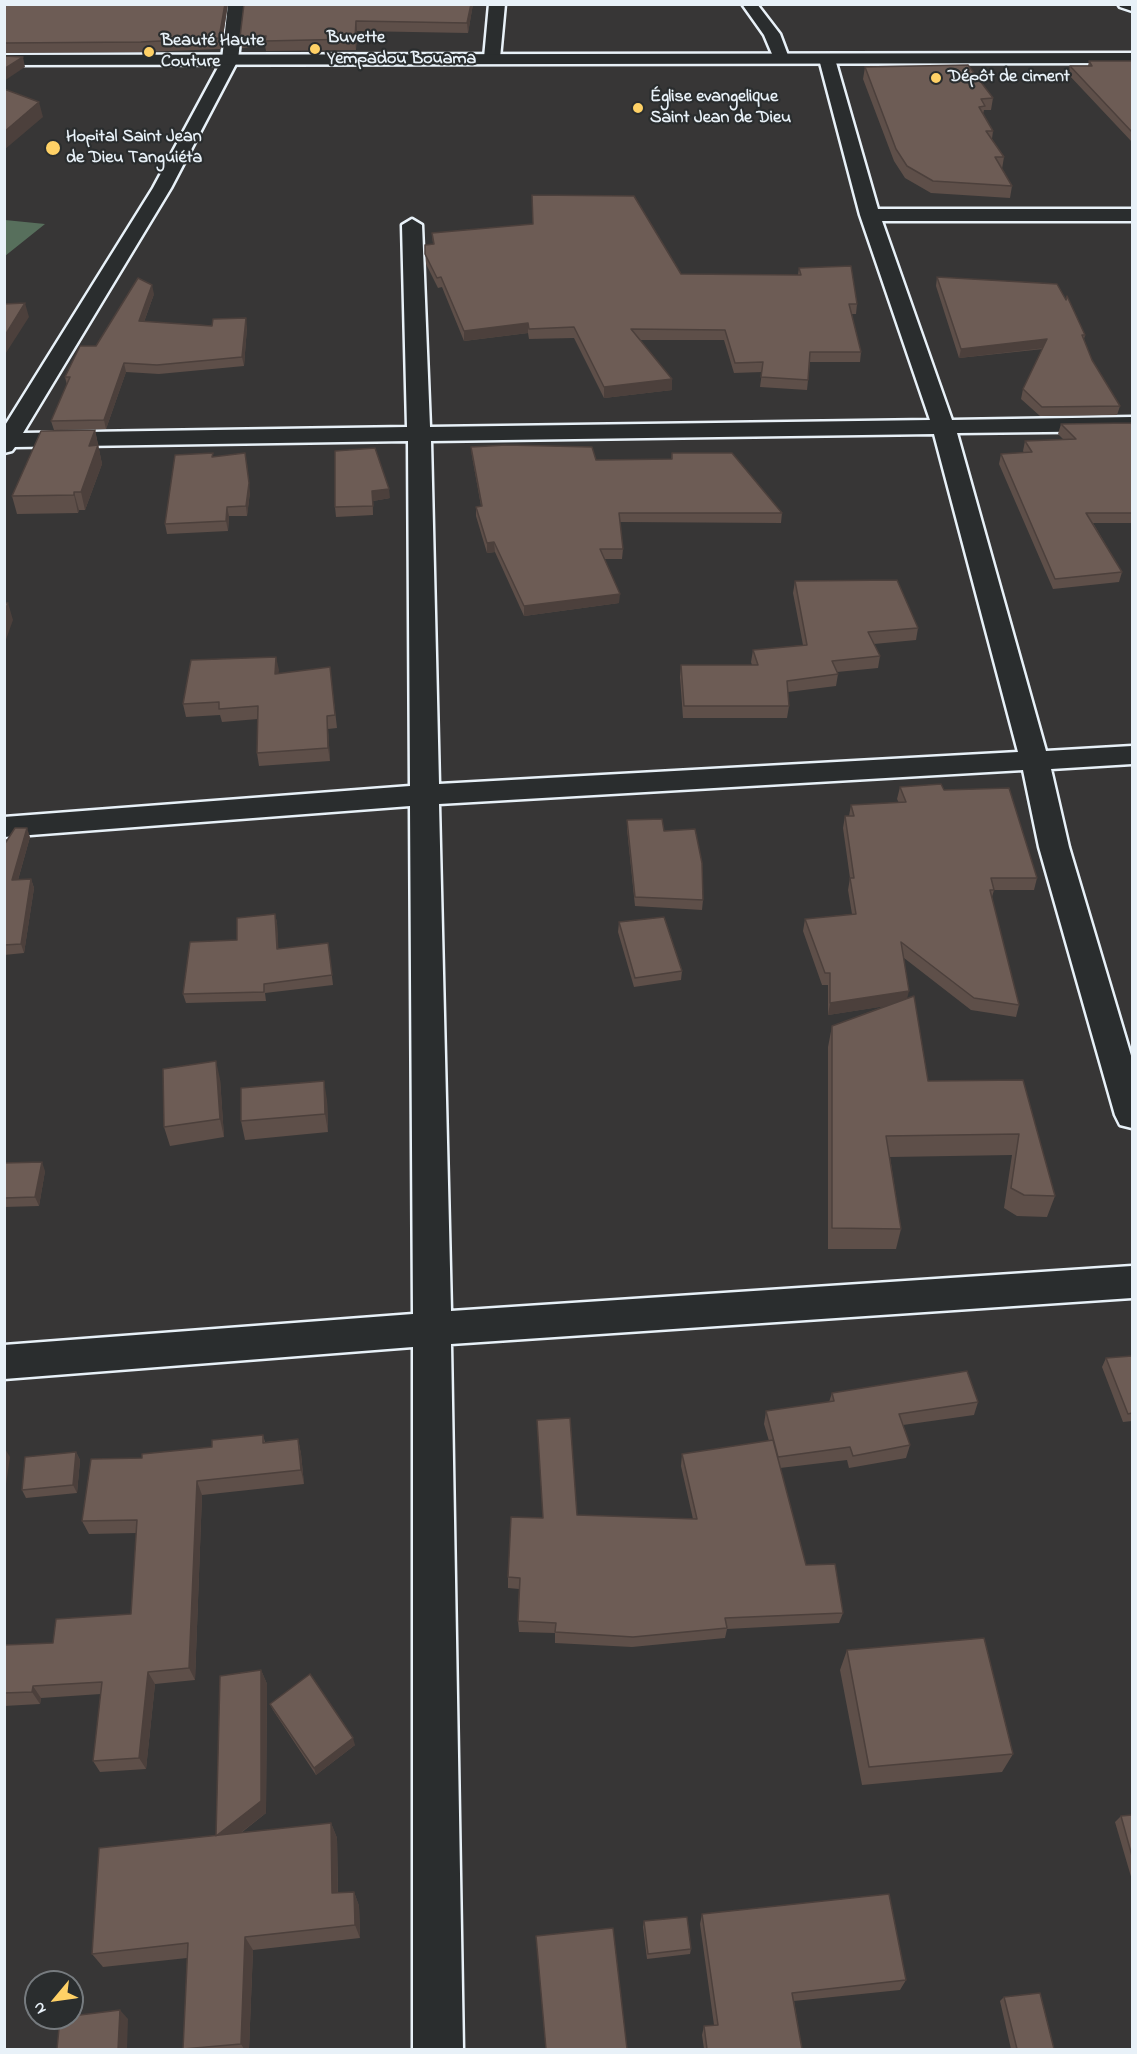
<!DOCTYPE html>
<meta charset="utf-8">
<style>
body{margin:0}
#map{position:relative;width:1137px;height:2054px;overflow:hidden;background:#373636;font-family:"Indie Flower",sans-serif}
canvas{display:block}
.frame{position:absolute;inset:0;border:6px solid #e8f1f8;pointer-events:none}
.north{position:absolute;left:24px;top:1970px;width:60px;height:60px;box-sizing:border-box;background:#2a2d2e;border:2px solid #767b7f;border-radius:50%;rotate:241deg;font-size:16px;font-weight:700;line-height:24px;text-align:center;color:#e8f1f8}
.north::after{content:'';display:block;margin:auto;width:21px;height:27px;background:#ffd166;clip-path:polygon(50% 0,100% 100%,50% 72%,0 100%)}
</style>
<div id="map">
<canvas width="1137" height="2054"></canvas>
<div class="frame"></div>
<div class="north">N</div>
</div>
<script>
const context = document.querySelector('canvas').getContext('2d');
context.lineJoin = 'round';
function fillPath(path, color) {
  context.fillStyle = color;
  context.fill(path, 'evenodd');
}
function poly(rows) {
  const path = new Path2D();
  for (const r of rows) {
    path.moveTo(r[0], r[1]);
    for (let i = 2; i < r.length; i += 2) path.lineTo(r[i], r[i + 1]);
  }
  return path;
}
function trace(path, color, width, dash) {
  context.strokeStyle = color;
  context.lineWidth = width;
  context.lineCap = dash ? 'butt' : 'round';
  context.setLineDash(dash || []);
  context.stroke(path);
}
function write(font, color, halo, rows, align = 'center') {
  context.font = font + ' "Indie Flower",sans-serif';
  context.lineWidth = 4.5;
  context.setLineDash([]);
  context.textBaseline = 'middle';
  context.strokeStyle = halo;
  context.fillStyle = color;
  for (const [text, x, y, turn = 0] of rows) {
    context.save();
    context.translate(x, y);
    context.rotate((+turn || 0) * Math.PI / 180);
    context.textAlign = isNaN(turn) ? turn : align;
    if (halo) context.strokeText(text, 0, 0);
    context.fillText(text, 0, 0);
    context.restore();
  }
}
fillPath(poly([
 [5,220,45,224,5,256]
]), '#576f5c');
const minor = poly([
 [228,4,244,4,238,60,171,188,23,433,407,427,402,225,412,219,422,225,430,427,930,420,860,215,819,59,827,54,835,59,878,209,1132,209,1132,221,882,221,952,420,1132,417,1132,431,957,433,1046,751,1132,746,1132,764,1051,769,1069,847,1132,1059,1132,1128,1120,1125,1115,1115,1039,847,1023,770,439,804,451,1311,1132,1266,1132,1298,451,1344,463,2050,413,2050,413,1347,4,1379,4,1345,413,1314,410,806,4,837,4,817,410,786,408,441,15,447,12,451,4,453,4,427,153,188,222,60,228,4],
 [934,434,1018,752,439,784,431,441,934,434],
 [489,4,505,4,500,58,492,63,484,58,489,4],
 [742,4,757,4,780,34,789,58,787,61,775,61,764,35,742,4],
 [1118,4,1132,4,1132,11,1120,7,1118,4]
]);
const secondary = poly([
 [1132,53,1132,63,4,65,4,55,1132,53]
]);
trace(minor, '#e8f1f8', 5);
trace(secondary, '#e8f1f8', 5);
fillPath(minor, '#2a2d2e');
fillPath(secondary, '#2a2d2e');
fillPath(poly([
 [4,4,228,4,221,49,143,52,4,53],
 [244,4,473,4,468,33,357,31,356,50,266,51,265,46,242,48,240,37],
 [1089,61,1132,61,1132,142,1068,74,1070,66,1088,66],
 [865,67,993,98,991,110,984,110,983,114,993,131,992,139,1004,157,1002,169,1012,186,1010,198,931,193,905,178,894,161,863,79],
 [533,224,681,274,798,275,799,268,857,304,856,314,851,314,861,352,860,362,810,362,807,390,760,387,762,372,734,373,724,340,639,340,672,379,672,390,604,398,574,338,529,339,528,333,464,341,442,287,438,288,426,264,425,245,433,244,432,233],
 [937,277,1085,335,1084,339,1092,360,1120,406,1117,415,1040,416,1021,399,1023,389,1043,349,959,358,936,286],
 [154,294,144,322,247,327,244,366,159,374,126,372,106,429,54,430,51,421,67,385,65,377,96,346],
 [1061,424,1132,425,1132,523,1093,523,1122,572,1119,582,1053,589,999,464,1001,454,1024,453,1023,451,1025,441,1063,439,1058,434],
 [95,430,102,464,85,510,79,510,78,513,17,514,12,496],
 [471,447,596,460,671,459,672,453,782,513,781,523,620,522,623,549,622,559,604,559,619,603,524,616,495,552,487,553,476,516,476,507,481,506,472,456],
 [335,451,390,498,373,501,373,515,336,517,335,507],
 [213,453,213,457,250,492,247,516,229,516,228,531,167,534,165,524],
 [795,581,918,628,916,640,874,644,880,656,878,668,837,672,838,674,836,686,788,692,789,706,787,718,683,718,680,677,681,665,752,665,751,662,753,650,803,645,793,593],
 [276,657,278,674,330,667,337,728,328,729,330,761,259,766,257,753,258,719,222,722,220,715,186,717,183,704],
 [900,787,944,790,1037,878,1034,890,994,890,992,897,1019,1005,1016,1017,971,1010,904,958,907,998,928,1081,1023,1080,1055,1196,1047,1217,1017,1216,1004,1208,1012,1155,890,1157,901,1229,896,1249,828,1249,828,1047,832,1026,885,1006,828,1015,828,985,822,985,803,931,805,919,852,914,848,890,850,878,843,828,845,816,849,816,851,805,899,803,897,799],
 [627,820,664,831,703,900,702,910,635,906,627,829],
 [30,837,18,880,31,879,34,888,24,953,4,955,4,845],
 [275,914,277,923,278,949,328,943,333,985,265,993,266,1001,186,1003,183,994,237,940],
 [619,922,682,971,681,980,634,987,618,932],
 [220,1079,224,1137,170,1146,164,1127],
 [327,1100,328,1132,245,1140,241,1121],
 [4,1163,45,1171,39,1206,4,1207],
 [1132,1356,1132,1421,1123,1422,1102,1367,1106,1358],
 [832,1393,978,1402,974,1415,903,1425,910,1445,906,1458,849,1468,847,1460,780,1468,806,1565,843,1613,839,1623,727,1629,725,1638,632,1647,555,1643,555,1633,519,1632,518,1621,519,1589,508,1588,508,1577,543,1518,577,1515,693,1519,681,1466,682,1454,769,1441,764,1424,766,1411,829,1402],
 [263,1435,265,1442,298,1439,301,1454,304,1484,202,1495,195,1680,155,1684,146,1769,100,1772,93,1761,101,1694,41,1698,40,1704,4,1706,4,1645,53,1643,131,1614,137,1533,89,1534,82,1521,142,1458,212,1447],
 [76,1452,80,1460,77,1493,26,1498,22,1490],
 [847,1650,1013,1754,1002,1772,862,1785,840,1670],
 [261,1670,267,1684,266,1813,241,1833,331,1823,337,1838,338,1893,354,1892,359,1906,360,1938,253,1950,249,2049,183,2049,187,1958,103,1967,92,1954,216,1835],
 [270,1704,355,1745,316,1775,273,1710],
 [1132,1815,1132,1880,1115,1822,1121,1816],
 [702,1914,906,1980,900,1990,794,2001,802,2049,704,2049,702,2035,704,2026,714,2025,700,1924],
 [644,1921,691,1949,690,1954,647,1959,643,1927],
 [1004,1997,1054,2049,1011,2049,1000,2001]
]), '#5e4f49');
fillPath(poly([
 [225,4,228,4,221,49,219,38],
 [471,4,473,4,468,33,467,23],
 [356,21,357,31,356,50,355,39],
 [23,57,25,67,4,81,4,69],
 [39,102,43,117,4,150,4,132],
 [152,285,154,294,141,330,139,321],
 [25,303,29,317,4,356,4,337],
 [246,318,247,327,244,366,242,357],
 [528,323,528,333,464,341,464,331],
 [1047,339,1045,348,959,358,961,349],
 [124,363,126,372,106,429,104,420],
 [672,379,672,390,604,398,604,387],
 [95,430,102,464,85,510,81,492,89,446],
 [247,463,250,492,247,516,246,506],
 [389,489,390,498,373,501,373,515,372,491],
 [74,492,79,510,78,513,74,495],
 [227,507,229,516,228,531,226,521],
 [494,542,495,552,487,553,487,543],
 [620,594,619,603,524,616,524,606],
 [8,603,13,620,4,645,4,613],
 [276,657,279,670,277,687,275,674],
 [327,716,328,729,330,761,328,748],
 [27,828,30,837,15,890,12,880],
 [31,879,34,888,24,953,21,944],
 [275,914,277,923,279,958,277,949],
 [909,991,906,1003,828,1015,830,1003],
 [216,1061,220,1079,224,1137,220,1119],
 [324,1081,327,1100,328,1132,325,1114],
 [42,1162,45,1171,39,1206,35,1197],
 [298,1439,301,1454,304,1484,301,1470],
 [5,1449,10,1457,5,1491,4,1490,4,1456],
 [76,1452,80,1460,77,1493,73,1485],
 [197,1481,202,1495,195,1680,189,1668],
 [261,1670,267,1684,266,1813,222,1847,216,1836],
 [148,1672,155,1684,146,1769,139,1758],
 [33,1686,41,1698,40,1704,32,1692],
 [353,1738,355,1745,316,1775,314,1768],
 [331,1823,337,1838,338,1908,332,1893],
 [354,1892,359,1906,360,1938,355,1925],
 [245,1937,253,1950,249,2049,244,2049,241,2044],
 [120,2010,128,2019,127,2049,118,2049]
]), '#4c403c');
const building = poly([
 [4,4,225,4,219,38,141,42,4,43,4,4],
 [244,4,471,4,467,23,356,21,355,39,265,41,266,36,240,37,244,4],
 [4,56,23,57,4,69,4,56],
 [1089,61,1132,61,1132,132,1070,66,1092,66,1089,61],
 [968,65,993,98,981,99,985,106,979,107,993,131,986,131,1004,157,995,157,1012,186,933,181,907,166,896,149,865,67,968,65],
 [4,89,39,102,4,132,4,89],
 [532,195,634,196,681,274,801,275,799,268,851,266,857,304,849,304,861,352,810,352,808,380,761,377,763,362,735,363,725,330,631,329,672,379,604,387,574,327,529,329,528,323,464,331,441,277,437,278,425,254,425,245,434,244,432,233,533,224,532,195],
 [937,277,1057,284,1066,300,1067,296,1085,335,1082,335,1092,360,1120,406,1042,407,1023,389,1047,339,961,349,937,277],
 [138,278,152,285,139,321,212,326,213,319,246,318,242,357,157,365,124,363,104,420,51,421,70,377,65,377,80,346,96,346,138,278],
 [25,303,4,337,4,304,25,303],
 [1131,423,1132,425,1132,513,1086,513,1122,572,1055,579,1001,454,1032,452,1025,441,1076,439,1061,424,1131,423],
 [95,430,89,446,98,445,81,492,74,492,74,495,12,496,41,431,95,430],
 [506,445,592,447,596,460,672,459,672,453,732,453,782,513,619,513,623,549,600,549,620,594,524,606,494,542,487,543,476,507,482,506,471,447,506,445],
 [375,448,389,489,372,491,373,506,335,507,335,451,375,448],
 [213,453,212,457,245,453,249,483,246,506,227,507,226,521,165,524,175,455,213,453],
 [897,580,918,628,868,632,880,656,832,661,838,674,787,681,789,706,684,706,681,665,758,665,753,650,807,645,795,581,897,580],
 [4,603,8,603,4,613,4,603],
 [276,657,275,674,330,667,335,715,327,716,328,748,257,753,258,706,219,709,219,702,183,704,191,660,276,657],
 [941,784,944,790,1009,788,1037,878,991,878,994,890,990,890,1019,1005,974,998,901,942,909,991,830,1003,830,973,825,973,805,919,856,914,850,878,854,878,845,816,854,816,851,805,906,802,900,787,941,784],
 [662,819,664,831,695,829,702,863,703,900,635,897,627,820,662,819],
 [15,828,27,828,12,880,31,879,21,944,4,945,4,845,15,828],
 [275,914,277,949,328,943,332,975,264,984,264,992,183,994,190,942,237,940,237,918,275,914],
 [664,917,682,971,635,978,619,922,664,917],
 [914,996,928,1081,1023,1080,1055,1196,1024,1195,1011,1188,1019,1134,886,1136,901,1229,832,1228,832,1026,914,996],
 [216,1061,220,1119,164,1127,163,1069,216,1061],
 [324,1081,325,1114,241,1121,241,1088,324,1081],
 [42,1162,35,1197,4,1198,4,1163,42,1162],
 [1132,1356,1132,1413,1128,1414,1106,1358,1132,1356],
 [967,1371,978,1402,899,1414,910,1445,853,1456,850,1447,778,1457,766,1411,834,1401,832,1393,967,1371],
 [570,1418,577,1515,697,1519,682,1454,773,1440,806,1565,835,1564,843,1613,725,1618,727,1628,633,1637,555,1632,556,1623,518,1621,520,1578,508,1577,511,1517,543,1518,537,1420,570,1418],
 [263,1435,263,1443,298,1439,301,1470,197,1481,189,1668,148,1672,139,1758,93,1761,102,1682,33,1686,32,1692,4,1693,4,1645,53,1643,56,1619,131,1614,137,1520,82,1521,91,1459,142,1458,142,1454,212,1447,212,1440,263,1435],
 [76,1452,73,1485,22,1490,25,1457,76,1452],
 [984,1638,1013,1754,869,1767,847,1650,984,1638],
 [261,1670,261,1801,216,1836,220,1676,261,1670],
 [310,1674,353,1738,314,1768,270,1704,310,1674],
 [1132,1815,1132,1856,1121,1816,1132,1815],
 [331,1823,332,1893,354,1892,355,1925,245,1937,241,2044,183,2049,188,1943,92,1954,99,1848,331,1823],
 [889,1894,906,1980,792,1993,802,2049,707,2049,704,2026,718,2025,702,1914,889,1894],
 [687,1917,691,1949,648,1954,644,1921,687,1917],
 [613,1928,627,2049,546,2049,536,1936,613,1928],
 [1040,1993,1054,2049,1017,2049,1004,1997,1040,1993],
 [120,2010,118,2049,57,2049,60,2018,72,2018,72,2016,120,2010]
]);
fillPath(building, '#6d5c55');
trace(building, '#4c403c', 1.5);
for (const [x, y, r, color] of [
 [315,49,6,"#ffd166"],
 [149,52,6,"#ffd166"],
 [936,78,6,"#ffd166"],
 [638,108,6,"#ffd166"],
 [53,148,8,"#ffd166"]
]) {
  const dot = new Path2D();
  dot.arc(x, y, r, 0, 2 * Math.PI);
  context.fillStyle = color;
  context.fill(dot);
  trace(dot, '#2a2d2e', 2);
}
write('bold 18px', '#e8f1f8', '#2a2d2e', [
 ["Buvette",327,39],
 ["Yempadou Bouama",327,60],
 ["Beauté Haute",161,42],
 ["Couture",161,63],
 ["Dépôt de ciment",948,78],
 ["Église evangelique",650,98],
 ["Saint Jean de Dieu",650,119],
 ["Hopital Saint Jean",66,138],
 ["de Dieu Tanguiéta",66,159]
], 'left');
</script>
